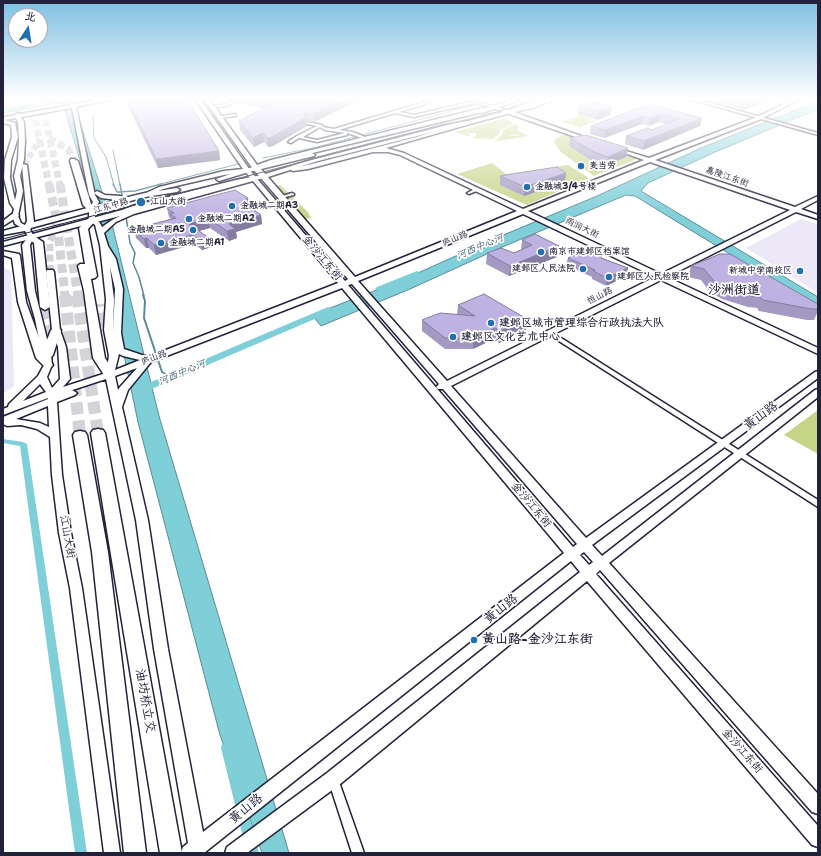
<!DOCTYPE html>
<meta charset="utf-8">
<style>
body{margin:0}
#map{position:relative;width:821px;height:856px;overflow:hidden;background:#fff;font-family:"Shantell Sans","LXGW WenKai TC",sans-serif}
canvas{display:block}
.frame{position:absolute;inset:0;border:4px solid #22223b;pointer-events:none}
.north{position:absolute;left:8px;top:8px;width:40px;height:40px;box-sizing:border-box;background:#fff;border:1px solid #a7a7b1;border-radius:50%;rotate:12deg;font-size:11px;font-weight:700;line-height:16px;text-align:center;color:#22223b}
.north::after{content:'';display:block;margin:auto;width:14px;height:18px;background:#1f6fb2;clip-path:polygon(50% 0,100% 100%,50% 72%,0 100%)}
</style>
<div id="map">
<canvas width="821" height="856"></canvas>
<div class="frame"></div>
<div class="north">北</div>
</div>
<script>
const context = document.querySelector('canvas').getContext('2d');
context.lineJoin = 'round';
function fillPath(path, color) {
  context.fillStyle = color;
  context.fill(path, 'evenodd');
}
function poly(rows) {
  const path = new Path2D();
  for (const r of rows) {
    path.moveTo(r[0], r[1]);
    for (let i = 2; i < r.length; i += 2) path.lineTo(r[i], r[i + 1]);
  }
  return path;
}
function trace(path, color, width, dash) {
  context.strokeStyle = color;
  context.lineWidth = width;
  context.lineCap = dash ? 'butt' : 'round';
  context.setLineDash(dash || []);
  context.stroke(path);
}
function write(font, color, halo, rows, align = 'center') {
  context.font = font + ' "Shantell Sans","LXGW WenKai TC",sans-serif';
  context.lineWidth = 3.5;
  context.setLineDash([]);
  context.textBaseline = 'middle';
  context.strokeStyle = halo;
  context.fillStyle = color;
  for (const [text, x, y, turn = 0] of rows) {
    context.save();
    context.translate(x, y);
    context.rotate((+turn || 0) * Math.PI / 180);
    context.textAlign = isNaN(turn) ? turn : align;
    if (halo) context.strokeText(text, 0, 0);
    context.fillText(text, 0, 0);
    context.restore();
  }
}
fillPath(poly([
 [801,219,818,224,818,293,746,248],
 [3,267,11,271,14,386,3,394]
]), '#ece8f7');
fillPath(poly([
 [581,115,596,121,580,127,562,122],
 [505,118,514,123,502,129,498,135,493,139,472,138,476,136,476,133,466,133,471,135,467,136,455,132],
 [515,124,520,127,517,129,517,130,530,137,515,134,510,136,521,135,525,137,496,141,502,134,503,130],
 [565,135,637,159,594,176,561,152,554,142,556,138],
 [492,163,506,174,568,165,589,178,527,205,457,174],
 [280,185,308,212,311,218,304,219,275,186],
 [818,410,818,454,784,435]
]), '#c6d488');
const water = poly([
 [62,99,80,99,74,102,112,224,159,416,289,853,262,853,220,735,138,422,111,293,100,227,64,107,63,104,58,103,3,113,3,110,62,99],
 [818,101,818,109,713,153,648,183,641,191,818,297,818,308,635,196,626,195,500,248,410,289,321,326,312,315,400,281,489,241,597,196,701,148,818,101]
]);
fillPath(water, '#7fcfd8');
trace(water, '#5a8a99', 1);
trace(poly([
 [93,117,94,138,106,157,114,185],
 [113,150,120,185],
 [263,158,317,147,497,99],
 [157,185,238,164]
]), '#5a8a99', 1);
trace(poly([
 [113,184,117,192,135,191,161,184],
 [120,184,125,211],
 [126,216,130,243,135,253,133,263,139,277,144,296]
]), '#5a8a99', 1.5);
trace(poly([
 [143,295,145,301,144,318,162,372,171,377]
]), '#5a8a99', 2);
fillPath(poly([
 [3,439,23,442,27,444,87,853,75,853,20,446,3,443,3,439],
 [226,743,230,744,231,748,259,853,247,853,221,748,222,744,226,743]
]), '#7fcfd8');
fillPath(poly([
 [417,271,422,274,420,276,383,291,380,292,375,289,377,287,417,271],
 [328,307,331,308,333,310,331,312,147,391,139,391,137,389,139,387,328,307]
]), '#7fcfd8');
trace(poly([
 [50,272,50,242,57,222]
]), '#d3d3d8', 7, [7, 3.5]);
trace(poly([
 [24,165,40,139]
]), '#d3d3d8', 6, [6, 3]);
trace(poly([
 [31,99,49,185],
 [41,99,60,185],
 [49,138,68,149,74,161]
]), '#d3d3d8', 7, [7, 3.5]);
trace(poly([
 [49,184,57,222,65,296],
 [60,184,78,296]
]), '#d3d3d8', 9, [9, 4.5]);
trace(poly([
 [65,295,80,435],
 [77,295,98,433],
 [45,307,52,330,64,342],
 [89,340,99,324,98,304]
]), '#d3d3d8', 12, [12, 6]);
const street = poly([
 [237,99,242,99,226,106,211,108,209,107,225,104,237,99],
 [429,99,433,99,423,105,399,112,414,115,474,101,497,107,495,108,474,103,414,117,395,113,339,130,353,132,365,137,365,139,347,133,347,135,317,142,299,138,291,143,288,142,297,136,317,126,307,124,307,122,322,125,323,127,334,129,421,103,429,99],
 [320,127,325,130,345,133,317,140,303,137,320,127],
 [690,99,696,99,818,133,818,135,690,99],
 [235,114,236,116,218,118,216,117,235,114],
 [475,189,479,190,469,194,467,193,475,189],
 [292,193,294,194,294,195,281,198,279,197,292,193],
 [550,331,818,500,818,507,548,334,548,332,550,331],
 [333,774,337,775,338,779,364,853,352,853,328,779,329,775,333,774]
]);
const secondary = poly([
 [101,99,112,99,76,107,95,195,99,202,95,209,95,219,100,223,102,227,112,220,124,214,122,212,123,211,135,210,250,178,246,172,224,175,163,189,145,197,142,195,159,187,224,171,243,169,195,99,200,99,252,173,345,281,348,279,253,169,204,99,209,99,257,165,271,160,478,109,495,106,510,111,548,99,555,99,533,108,514,112,595,141,590,142,495,109,275,162,260,168,355,277,517,211,400,155,388,152,373,152,308,169,293,171,290,169,291,168,308,165,417,137,468,121,470,122,470,124,386,148,404,153,523,209,644,160,613,149,613,147,649,158,757,117,794,99,800,99,761,119,655,160,795,207,818,196,818,200,801,209,818,215,818,219,796,212,667,277,818,348,818,354,661,280,451,386,586,538,815,372,818,371,818,378,592,545,602,556,815,390,818,389,818,397,609,563,818,794,818,814,812,812,600,570,596,574,818,826,818,847,812,845,587,581,339,785,247,853,225,853,227,847,327,773,580,572,571,561,204,853,181,853,183,847,188,843,154,649,136,520,106,379,57,395,72,390,77,393,75,395,57,402,62,475,71,533,82,588,120,853,104,853,70,588,59,533,52,475,50,437,37,429,21,425,7,426,3,424,3,417,48,399,48,398,3,415,3,409,8,407,9,404,38,376,44,365,35,319,27,291,22,245,28,237,24,229,15,224,12,216,14,209,10,203,4,178,5,160,12,137,11,125,3,123,3,117,15,115,17,113,20,114,71,105,71,103,73,102,76,104,101,99],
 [72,108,89,195,93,202,89,209,89,220,95,225,100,245,106,299,104,330,109,356,106,373,63,387,70,379,66,347,60,330,54,272,53,270,47,270,46,272,52,330,58,347,60,379,52,388,47,377,52,365,51,355,35,291,30,245,34,237,29,227,21,223,18,216,23,191,20,176,24,159,25,141,24,122,21,117,72,108],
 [16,118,18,122,19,141,18,159,14,176,17,191,15,200,10,178,11,160,18,137,15,123,5,120,16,118],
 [650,162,790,210,661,274,528,211,650,162],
 [253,181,338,283,148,357,124,349,121,333,123,289,116,259,108,246,104,233,116,222,134,214,253,181],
 [523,214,655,277,447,381,358,281,523,214],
 [110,267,115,289,113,333,114,299,110,267],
 [352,284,439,384,436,387,438,389,443,389,577,544,573,547,348,285,352,284],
 [342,288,564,553,203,832,168,649,148,520,122,407,128,390,151,362,342,288],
 [119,354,123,356,140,360,115,370,119,354],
 [137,368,120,387,118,390,115,376,137,368],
 [40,384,46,392,23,401,40,384],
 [48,406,49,427,40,423,16,419,48,406],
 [584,552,593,562,589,565,580,555,584,552]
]);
const primary = poly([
 [514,99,522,99,482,113,477,112,514,99],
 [537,99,544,99,514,112,470,124,445,129,318,161,265,178,236,184,144,208,128,214,3,246,3,242,122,210,138,204,236,180,262,175,314,159,445,125,468,121,510,110,537,99],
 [312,153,315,155,314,156,249,172,219,181,216,179,245,169,312,153],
 [22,164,27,165,34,222,118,200,101,198,94,193,97,191,105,195,121,196,124,198,145,193,177,188,180,190,177,192,145,197,31,228,30,230,3,235,3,231,25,225,27,221,22,164],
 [12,214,18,214,19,216,3,226,3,221,12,214],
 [3,251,19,254,20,256,26,302,46,357,53,365,51,367,45,367,36,358,18,302,12,258,3,255,3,251]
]);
const highway = poly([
 [71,159,74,159,78,161,91,204,96,209,95,211,89,211,83,205,70,161,71,159],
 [92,217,96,220,88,229,97,276,95,278,91,279,105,358,116,375,114,378,110,379,106,378,93,358,84,291,78,266,80,264,85,264,79,228,89,218,92,217],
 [31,234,43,242,50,307,45,310,40,307,34,243,26,237,31,234],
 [56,327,61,330,53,355,51,357,47,358,43,357,41,355,51,330,56,327],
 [98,429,103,430,105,433,182,853,160,853,91,433,93,430,98,429],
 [80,431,85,432,87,435,108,552,146,853,124,853,92,552,73,435,75,432,80,431]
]);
trace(street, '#22223b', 3);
trace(secondary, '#22223b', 3);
trace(primary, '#22223b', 3);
trace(highway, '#22223b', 3);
fillPath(street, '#fff');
fillPath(secondary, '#fff');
fillPath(primary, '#fff');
fillPath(highway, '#fff');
trace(poly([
 [3,239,496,112,536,99]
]), '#22223b', 1);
fillPath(poly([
 [126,99,187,99,219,151,220,160,158,168,127,104],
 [237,99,364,99,349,105,314,122,307,121,307,126,273,146,268,147,264,142,254,147,240,130,239,121,264,108,237,103],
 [704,99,770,99,744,110],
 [650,104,702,118,700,126,643,150,625,144,626,136,652,130,666,124,659,122,649,126,642,124,604,138,590,134,591,126],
 [579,106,610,115,597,120,578,114],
 [570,138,628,148,626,157,607,165,592,161,569,146],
 [500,176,565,182,524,196,500,185],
 [248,198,249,204,255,208,256,211,261,215,262,224,236,232,237,238,229,241,210,228,199,231,209,238,211,247,202,250,194,244,156,255,149,248,146,248,136,238,134,229,171,219,169,217,167,208],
 [522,240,557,257,509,276,486,264,487,253,514,253,521,250],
 [720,254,818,304,818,311,814,320,807,320,759,311,757,308,748,307,722,299,710,292,701,280,688,277,691,266],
 [568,258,602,258,628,268,627,276,606,286,592,279,592,277,566,265],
 [458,305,527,319,526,330,499,343,494,339,473,349,445,349,422,331,422,320,457,314]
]), '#a399c3');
fillPath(poly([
 [344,99,364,99,349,105,314,122,313,114],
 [753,99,770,99,744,110,747,102],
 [612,107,610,115,597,120,598,112],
 [305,113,307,126,273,146,268,147,267,138,305,116],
 [661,114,659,122,649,126,650,118],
 [643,116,642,124,604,138,605,130],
 [702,118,700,126,643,150,644,141],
 [263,133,264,142,254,147,253,138],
 [628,148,626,157,607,165,608,157],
 [219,151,220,160,158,168,156,159],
 [566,173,565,182,524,196,525,187],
 [248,198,249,207,243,200],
 [255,208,256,216,261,215,262,224,236,232,237,238,229,241,227,231,229,224,252,209],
 [208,218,210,228,191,233,189,224],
 [192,235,194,244,156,255,154,245],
 [147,238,149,248,146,248,144,239],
 [209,238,211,247,202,250,200,240],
 [559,246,557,257,509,276,510,266],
 [628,268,627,276,606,286,607,278],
 [527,319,526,330,499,343,500,331],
 [495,328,494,339,473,349,474,338]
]), '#857d9f');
const building = poly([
 [127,99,187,99,219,151,156,159,127,99],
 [257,99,344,99,313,114,305,113,305,116,306,117,272,137,267,138,263,133,253,138,239,121,274,103,257,99],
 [737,99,753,99,747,102,737,99],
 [593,102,612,107,598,112,579,106,593,102],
 [650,104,702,118,644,141,626,136,647,128,652,130,679,119,661,114,650,118,643,116,605,130,591,126,650,104],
 [586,135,628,148,608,157,594,152,570,138,586,135],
 [557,167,566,173,525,187,500,176,557,167],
 [235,190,248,198,243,200,255,208,252,209,261,215,229,224,235,229,227,231,208,218,189,224,209,238,200,240,192,235,154,245,147,238,144,239,134,229,176,218,170,214,174,213,167,208,235,190],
 [535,234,559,246,510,266,487,253,501,248,514,253,532,245,522,240,535,234],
 [584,250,602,257,601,258,628,268,607,278,593,271,595,270,568,258,584,250],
 [720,254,730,254,818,304,818,309,811,309,763,300,760,297,751,296,726,288,714,281,704,269,691,266,720,254],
 [484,294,527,319,500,331,495,328,474,338,445,338,422,320,440,313,475,316,458,305,484,294]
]);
fillPath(building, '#beb2e3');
trace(building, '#857d9f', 1);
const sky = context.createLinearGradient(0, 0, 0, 219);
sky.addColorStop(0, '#7ebfe2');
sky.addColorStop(0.45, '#fff');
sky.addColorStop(1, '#ffffff00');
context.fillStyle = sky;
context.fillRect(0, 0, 821, 219);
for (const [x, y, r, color] of [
 [581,166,4,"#1f6fb2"],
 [527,187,4,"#1f6fb2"],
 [141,202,5,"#1f6fb2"],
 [232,206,4,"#1f6fb2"],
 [189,219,4,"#1f6fb2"],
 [193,230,4,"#1f6fb2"],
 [161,243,4,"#1f6fb2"],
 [541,252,4,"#1f6fb2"],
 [583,269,4,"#1f6fb2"],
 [800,271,4,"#1f6fb2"],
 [609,277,4,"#1f6fb2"],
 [491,323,4,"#1f6fb2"],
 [453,337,4,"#1f6fb2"],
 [474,640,4,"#1f6fb2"]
]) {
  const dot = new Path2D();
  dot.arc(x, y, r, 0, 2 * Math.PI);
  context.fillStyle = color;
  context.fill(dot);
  trace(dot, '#fff', 1.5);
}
write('bold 9px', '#22223b', '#fff', [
 ["麦当劳",589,166],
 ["金融城3/4号楼",535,187],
 ["江山大街",150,202],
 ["金融城二期A3",240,206],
 ["金融城二期A2",197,219],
 ["金融城二期A5",185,230,"right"],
 ["金融城二期A1",169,243],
 ["南京市建邺区档案馆",549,252],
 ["建邺区人民法院",575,269,"right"],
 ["新城中学南校区",792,271,"right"],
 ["建邺区人民检察院",617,277]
], 'left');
write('9px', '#22223b', '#fff', [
 ["嘉陵江东街",727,177,19],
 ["江东中路",111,206,-16],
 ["雨润大街",582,228,25],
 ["庐山路",455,239,-22],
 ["恒山路",600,296,-27],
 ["庐山路",154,358,-21]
]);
write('italic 10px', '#435f72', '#fff', [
 ["河西中心河",480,247,-23],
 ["河西中心河",182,373,-23]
]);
write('11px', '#22223b', '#fff', [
 ["金沙江东街",322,258,50],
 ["金沙江东街",531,505,50],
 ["江山大街",67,537,80],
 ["金沙江东街",742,751,49]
]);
write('bold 11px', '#22223b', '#fff', [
 ["建邺区城市管理综合行政执法大队",499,323],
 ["建邺区文化艺术中心",461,337]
], 'left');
write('bold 13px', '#22223b', '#fff', [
 ["沙洲街道",734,291]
]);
write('13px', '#22223b', '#fff', [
 ["黄山路",761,416,-36],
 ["黄山路",501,609,-38],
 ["油坊桥立交",145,701,80],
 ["黄山路",246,809,-39]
]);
write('bold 13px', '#22223b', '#fff', [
 ["黄山路-金沙江东街",482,640]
], 'left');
</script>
